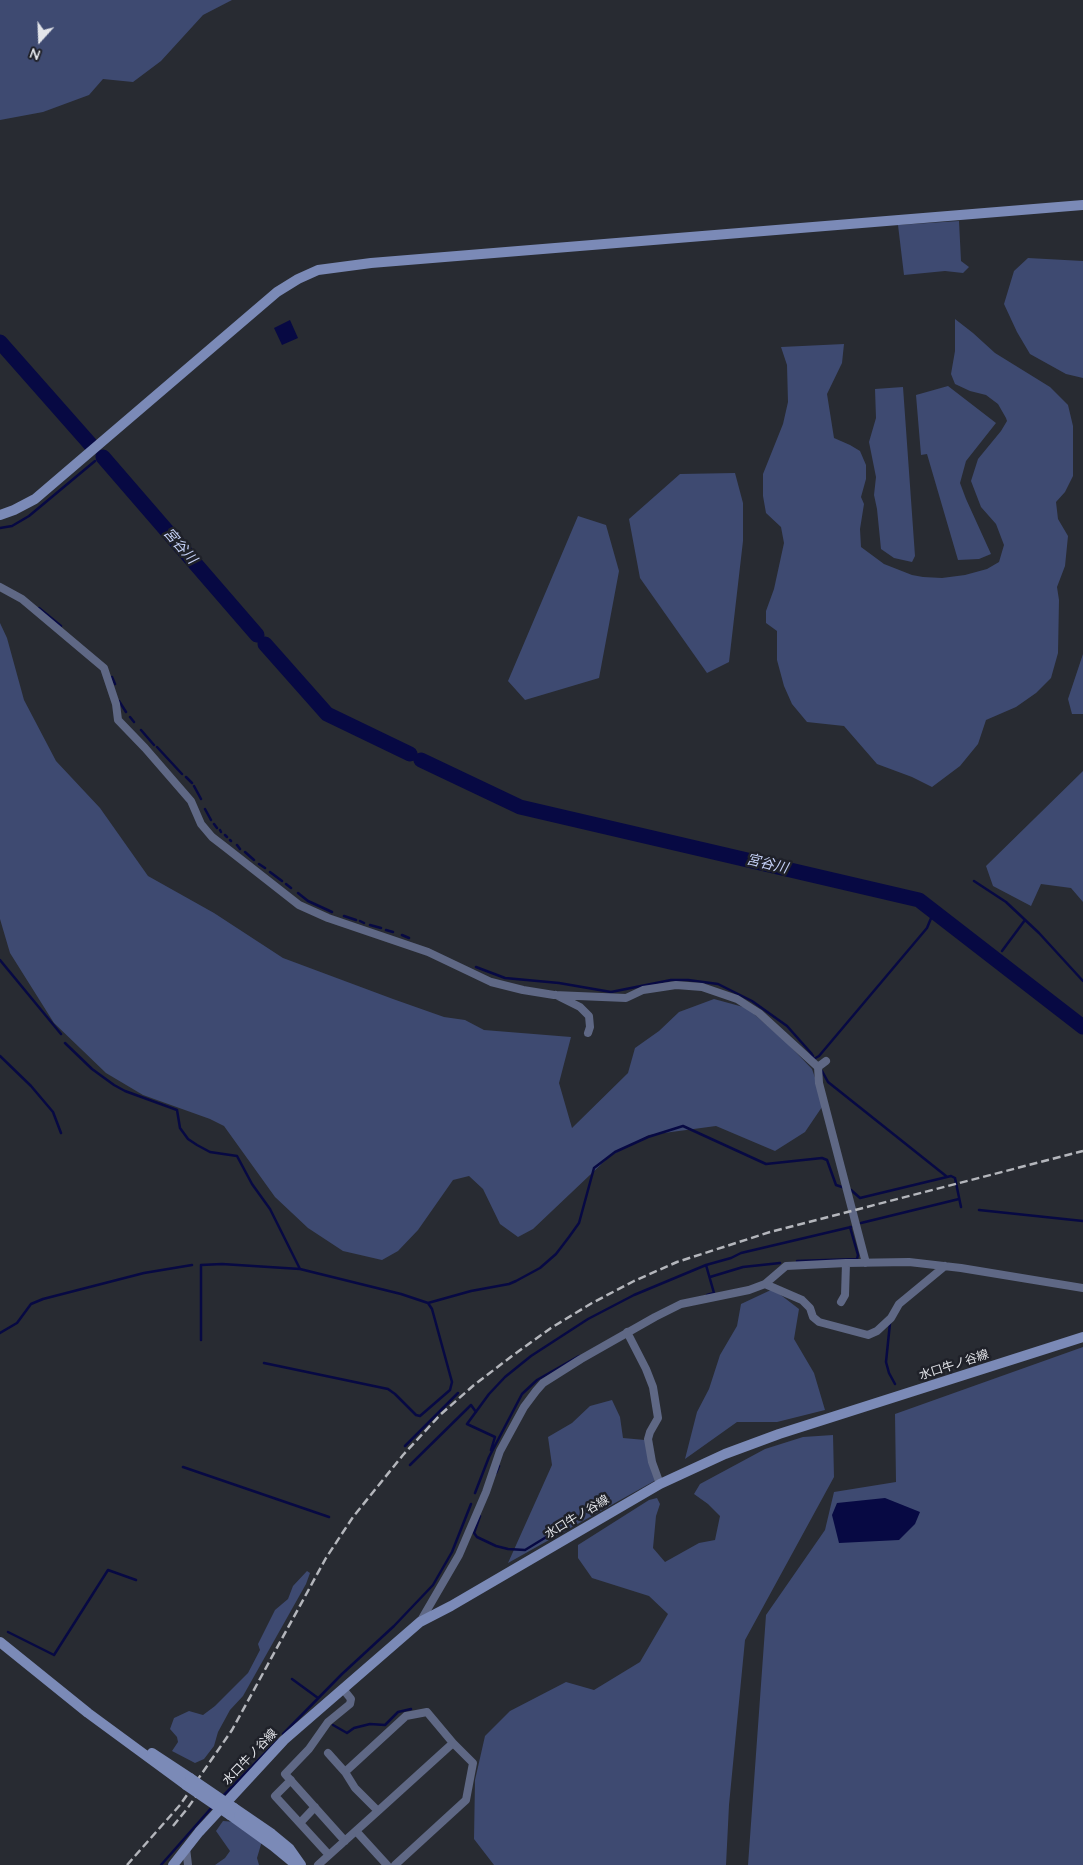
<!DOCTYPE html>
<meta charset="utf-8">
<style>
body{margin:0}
#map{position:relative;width:1083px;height:1865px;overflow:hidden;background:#282b32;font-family:Quicksand,sans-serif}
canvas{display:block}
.north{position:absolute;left:15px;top:15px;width:50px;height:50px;-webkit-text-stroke:4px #1f2129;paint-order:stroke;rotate:200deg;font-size:14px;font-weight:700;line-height:20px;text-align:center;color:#e3e5ea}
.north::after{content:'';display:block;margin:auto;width:18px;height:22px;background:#e3e5ea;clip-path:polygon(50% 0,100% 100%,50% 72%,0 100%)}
</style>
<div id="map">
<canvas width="1083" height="1865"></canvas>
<div class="north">N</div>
</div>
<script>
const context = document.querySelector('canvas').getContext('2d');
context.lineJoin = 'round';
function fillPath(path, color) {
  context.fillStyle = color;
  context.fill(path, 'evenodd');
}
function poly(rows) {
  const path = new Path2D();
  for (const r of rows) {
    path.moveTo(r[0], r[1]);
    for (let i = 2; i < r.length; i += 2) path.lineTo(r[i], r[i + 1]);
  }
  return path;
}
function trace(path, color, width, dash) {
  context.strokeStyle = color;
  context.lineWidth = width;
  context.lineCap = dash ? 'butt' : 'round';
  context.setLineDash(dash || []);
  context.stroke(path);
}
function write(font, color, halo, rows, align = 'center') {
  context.font = font + ' Quicksand,"Noto Sans JP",sans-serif';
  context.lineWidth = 5;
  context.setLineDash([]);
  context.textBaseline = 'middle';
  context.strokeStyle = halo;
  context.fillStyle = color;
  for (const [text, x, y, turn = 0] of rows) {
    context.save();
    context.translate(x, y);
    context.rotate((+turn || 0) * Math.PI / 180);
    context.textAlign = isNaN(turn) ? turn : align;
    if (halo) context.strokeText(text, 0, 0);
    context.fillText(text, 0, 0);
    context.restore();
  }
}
fillPath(poly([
 [0,0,232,0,203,15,161,61,133,82,103,79,89,95,43,112,0,120],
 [959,221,961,261,969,267,963,273,945,271,904,275,898,225],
 [1028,258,1083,261,1083,378,1066,374,1030,354,1017,332,1004,304,1014,271],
 [955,319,973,333,995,353,1050,387,1068,405,1073,426,1073,476,1065,492,1056,502,1058,519,1068,536,1065,566,1057,587,1059,600,1058,653,1051,678,1036,693,1016,707,986,720,978,744,960,766,932,787,912,777,877,764,844,726,807,722,792,704,784,686,777,660,777,631,766,623,766,611,774,589,784,543,781,527,766,513,763,496,763,474,783,424,788,402,787,365,781,347,844,344,842,363,827,394,834,438,850,445,860,451,866,465,866,479,861,497,864,504,860,529,861,547,884,564,912,575,923,577,942,578,965,575,987,569,999,562,1004,545,996,524,981,507,971,481,978,459,1001,431,1007,421,1006,418,998,404,986,395,970,391,955,384,951,374,955,351],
 [948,386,996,423,966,461,960,483,966,499,991,554,979,559,958,560,927,454,921,455,916,395],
 [903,387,915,556,912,562,894,558,881,549,877,509,874,495,876,477,869,442,876,418,875,389],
 [735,473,743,503,743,541,729,662,707,673,640,578,629,519,680,474],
 [578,516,606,525,619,571,599,678,525,700,508,681],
 [0,623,7,638,24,700,56,761,100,808,148,876,214,913,283,958,393,999,444,1017,465,1020,484,1030,571,1037,559,1083,572,1128,628,1073,635,1048,659,1031,679,1012,714,999,747,1008,785,1041,812,1069,824,1104,805,1132,775,1151,716,1126,649,1135,610,1156,533,1229,518,1237,500,1224,483,1189,469,1176,453,1180,418,1230,398,1251,382,1260,343,1251,308,1228,275,1197,224,1126,210,1119,143,1095,106,1073,54,1023,10,953,0,919],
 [1083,654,1083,714,1072,714,1068,699],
 [1083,771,1083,902,1071,888,1041,884,1031,906,993,886,986,866],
 [773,1289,799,1309,794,1339,814,1373,825,1410,777,1422,737,1422,685,1459,697,1412,709,1389,720,1355,737,1326,741,1304],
 [1083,1347,1083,1865,748,1865,766,1615,825,1530,834,1492,896,1482,895,1414],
 [612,1400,620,1417,623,1438,645,1440,656,1480,508,1563,552,1465,548,1437,572,1423,590,1406],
 [833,1435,834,1477,745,1640,729,1805,726,1865,494,1865,474,1839,475,1780,485,1736,510,1711,566,1682,594,1690,640,1662,668,1614,649,1596,592,1578,578,1558,578,1545,649,1500,657,1498,660,1504,656,1516,653,1548,665,1562,699,1543,715,1540,720,1516,708,1504,694,1494,700,1484,765,1449,803,1437],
 [307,1571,310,1573,306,1584,243,1696,230,1710,218,1732,214,1746,204,1759,195,1763,172,1751,178,1742,177,1737,170,1729,174,1718,189,1711,203,1715,215,1706,248,1673,260,1650,258,1644,275,1610,288,1599,293,1586],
 [223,1821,237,1822,262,1841,257,1858,259,1865,215,1865,225,1858,230,1851,216,1831]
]), '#3e4a71');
fillPath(poly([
 [290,320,298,338,282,345,274,328],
 [885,1498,920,1512,915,1524,899,1540,839,1543,832,1515,837,1503]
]), '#070943');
trace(poly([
 [0,528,12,526,29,516,95,461],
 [39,608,61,626],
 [112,677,115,684],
 [119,701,126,712],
 [130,717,134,722],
 [141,730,154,745],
 [157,747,182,774],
 [186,777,192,783],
 [194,786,201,799],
 [205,809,211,820],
 [214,824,217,828],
 [220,830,221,832],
 [225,835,227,837],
 [230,840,231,841],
 [237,845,240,849],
 [245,852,254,860],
 [259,864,265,868],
 [270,872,282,881],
 [974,881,1006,902,1039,933,1083,981],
 [286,884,291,888],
 [298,893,308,901,332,912],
 [344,916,356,920],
 [360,921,364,923],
 [370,925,381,928],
 [386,930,393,932],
 [402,935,409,938],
 [1002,951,1025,920],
 [0,960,61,1034],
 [476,967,505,978,559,983,611,992,671,980,688,980,718,984,752,1001,787,1026,811,1053,813,1056,812,1060,819,1056,927,928,934,911],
 [65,1043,92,1069,114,1085,125,1091,177,1110,180,1128,188,1139,197,1145,210,1152,237,1156,252,1184,270,1209,300,1269],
 [0,1056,31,1086,53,1112,61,1133],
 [822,1071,828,1082,946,1176],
 [979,1210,1083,1221],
 [861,1223,959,1199],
 [797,1261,857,1259,858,1255,850,1227],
 [710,1277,743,1267,780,1263],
 [707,1295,714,1293,706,1265,731,1258,741,1253,851,1227],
 [890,1323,886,1362,889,1373,895,1384],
 [0,1333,17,1323,31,1304,43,1299,144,1273,192,1265],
 [201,1340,201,1265,222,1264,300,1269,401,1294,428,1303,471,1291,509,1284,516,1281,540,1268,556,1254,569,1237,579,1223,594,1168,615,1152,648,1137,683,1126,766,1164,822,1158,827,1160,836,1185,851,1190,860,1198,951,1176,955,1178,961,1207],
 [264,1363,388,1389,395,1394,416,1415,420,1416,450,1390,452,1382,432,1309,428,1303],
 [405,1446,458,1393],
 [491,1450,495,1437,467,1424,489,1394,505,1377,531,1356,588,1319,634,1295,706,1265],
 [410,1465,471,1405,476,1412],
 [183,1467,329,1517],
 [496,1473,499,1466],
 [475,1493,489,1457,522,1394,537,1380,579,1356],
 [480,1516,474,1533,477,1537,496,1546,508,1549,525,1550,561,1528],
 [8,1632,54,1655,108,1570,136,1580],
 [292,1679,318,1698],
 [333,1725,347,1733,354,1728,370,1724,385,1725,398,1712,411,1709],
 [283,1734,342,1674,394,1626,433,1585,452,1552,471,1504],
 [222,1797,278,1740],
 [161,1865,213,1806]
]), '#070943', 2.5);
trace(poly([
 [0,342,91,445],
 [103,457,257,635],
 [265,644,327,714,410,754],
 [421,760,520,807,919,900,1083,1027]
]), '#070943', 15);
trace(poly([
 [0,587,22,599,104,668,116,704,118,720,145,748,191,801,201,824,212,837,225,847,299,905,328,918,428,952,491,982,523,990,554,995,626,998,643,990,676,985,702,987,737,999,759,1013,818,1067,819,1083,866,1263],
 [556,995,580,1007,589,1016,590,1027,588,1033],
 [818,1067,826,1061],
 [765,1284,802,1300,810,1308,813,1317,819,1322,868,1335,877,1331,891,1318,899,1304,945,1266],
 [841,1302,845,1295,846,1263],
 [627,1332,646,1369,653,1387,658,1418,650,1432,648,1439,652,1462,660,1484],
 [420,1622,459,1555,486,1492,500,1451,524,1407,536,1391,543,1383,581,1359,655,1317,681,1304,749,1290,765,1284,786,1266,846,1263,909,1262,961,1268,1083,1288],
 [343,1689,351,1699,350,1704,328,1722,309,1749,285,1774,345,1841],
 [328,1753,345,1772],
 [291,1780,275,1796,329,1855],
 [300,1823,315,1807],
 [356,1831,387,1865],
 [186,1848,188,1865],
 [318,1865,378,1811,453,1743,427,1712,406,1716,345,1772,355,1788,378,1811],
 [395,1865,466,1800,473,1763,453,1743]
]), '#5f6885', 8);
trace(poly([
 [0,515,14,510,35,499,277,292,298,279,318,270,371,263,1083,205],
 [0,1642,88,1713,186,1785],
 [152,1753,190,1778],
 [234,1808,272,1834,289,1848,301,1865],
 [230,1815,273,1846,295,1864],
 [173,1865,199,1832,284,1740,420,1622,451,1606,660,1484,725,1454,779,1434,1083,1337]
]), '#7b8ab7', 10);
trace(poly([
 [173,1826,187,1809,199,1792],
 [127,1865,180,1805,232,1730,326,1558,353,1517,403,1455,440,1415,474,1385,512,1356,551,1328,592,1303,634,1281,677,1262,770,1232,1083,1151]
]), '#b4b6bc', 2.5, [8, 4]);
trace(poly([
 [190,1778,234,1808],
 [186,1785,230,1815]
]), '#7b8ab7', 10);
write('12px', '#e3e5ea', '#1f2129', [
 ["水口牛ノ谷線",954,1365,-18],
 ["水口牛ノ谷線",577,1517,-31],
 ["水口牛ノ谷線",250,1757,-46]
]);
write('italic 14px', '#c5d1f7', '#1f2129', [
 ["宮谷川",180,546,49],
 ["宮谷川",767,864,13]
]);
</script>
